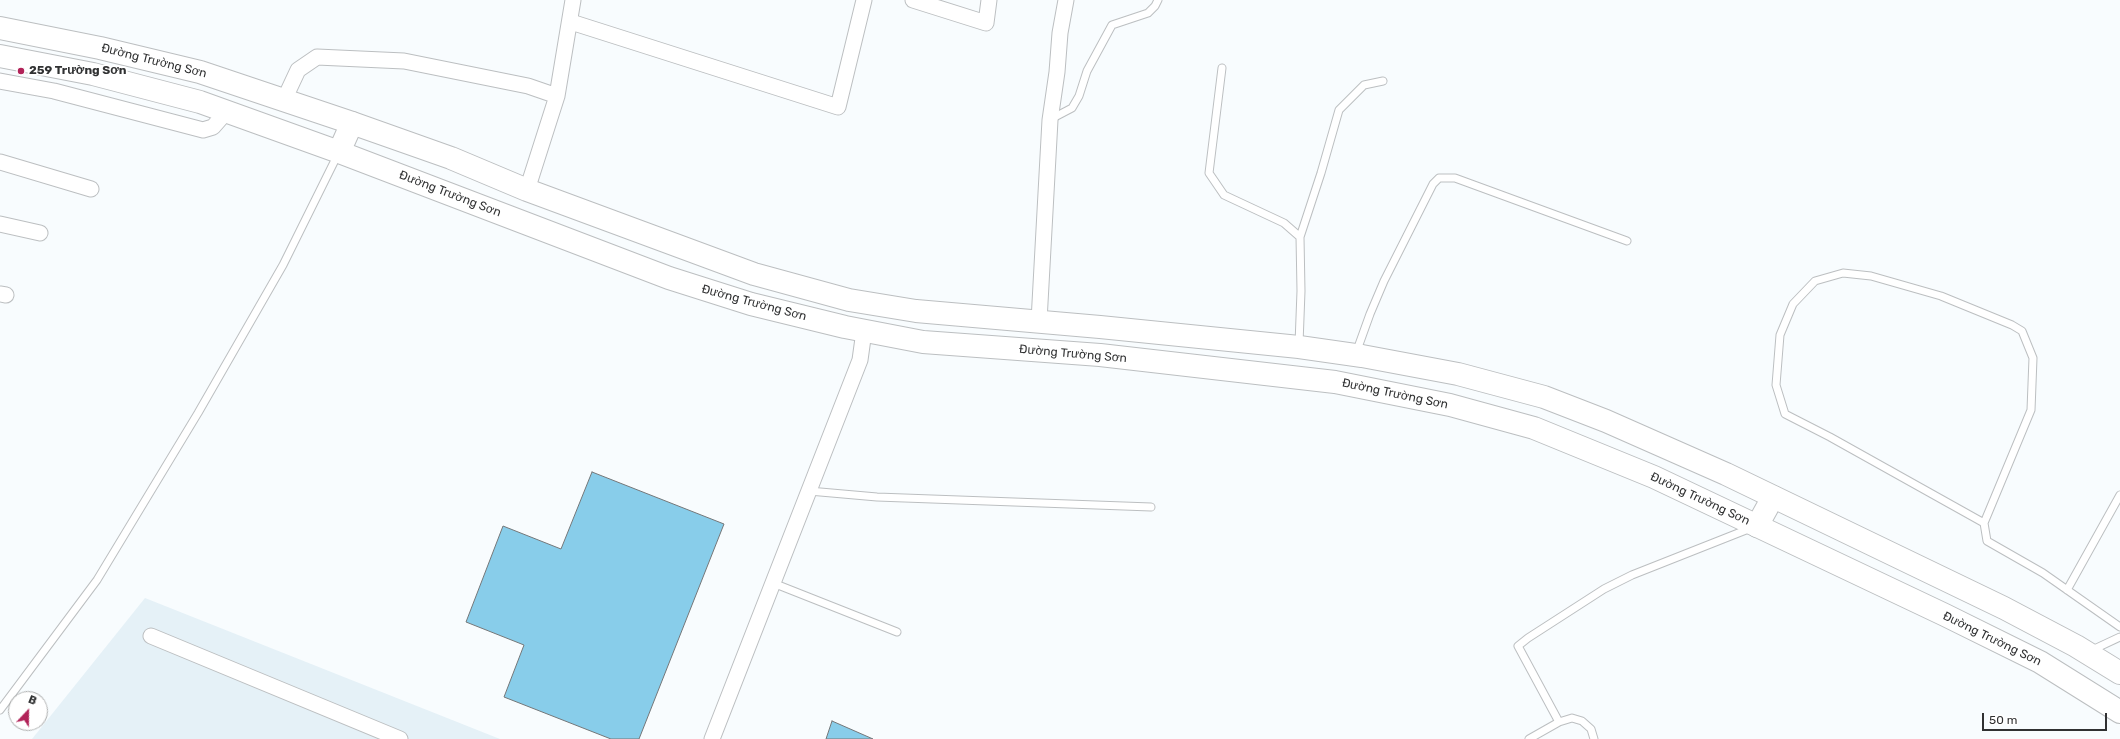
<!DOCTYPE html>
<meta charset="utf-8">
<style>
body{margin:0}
#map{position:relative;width:2120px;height:739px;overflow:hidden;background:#f8fcfe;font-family:Rubik,sans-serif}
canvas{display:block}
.north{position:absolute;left:8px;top:691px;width:40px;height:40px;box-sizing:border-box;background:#fff;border:1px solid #acadad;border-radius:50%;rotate:22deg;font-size:11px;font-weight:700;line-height:16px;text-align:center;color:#303132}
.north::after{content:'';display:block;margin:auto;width:14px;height:18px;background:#b12258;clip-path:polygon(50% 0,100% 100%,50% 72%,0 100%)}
.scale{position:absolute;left:1982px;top:713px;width:125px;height:18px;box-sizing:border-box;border:2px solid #303132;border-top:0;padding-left:5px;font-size:12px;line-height:14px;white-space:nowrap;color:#303132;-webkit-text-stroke:3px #fff;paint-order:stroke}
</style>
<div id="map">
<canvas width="2120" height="739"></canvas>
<div class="north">B</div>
<div class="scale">50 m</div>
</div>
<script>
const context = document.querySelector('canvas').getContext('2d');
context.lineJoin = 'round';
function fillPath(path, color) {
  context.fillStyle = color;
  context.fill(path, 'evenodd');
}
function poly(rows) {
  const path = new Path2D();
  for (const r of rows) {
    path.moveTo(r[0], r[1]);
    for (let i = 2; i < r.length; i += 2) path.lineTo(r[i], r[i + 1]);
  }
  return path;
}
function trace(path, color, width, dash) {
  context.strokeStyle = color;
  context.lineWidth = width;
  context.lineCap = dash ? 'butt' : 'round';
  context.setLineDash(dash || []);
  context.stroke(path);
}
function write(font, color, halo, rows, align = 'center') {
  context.font = font + ' Rubik,sans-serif';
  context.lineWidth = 3.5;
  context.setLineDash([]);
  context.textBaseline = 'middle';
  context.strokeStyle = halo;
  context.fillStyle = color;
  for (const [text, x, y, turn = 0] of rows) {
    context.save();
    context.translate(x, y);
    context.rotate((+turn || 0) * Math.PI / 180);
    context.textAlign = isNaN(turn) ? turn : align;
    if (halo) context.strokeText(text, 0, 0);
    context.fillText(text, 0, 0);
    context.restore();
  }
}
fillPath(poly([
 [145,598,500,739,32,739]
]), '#e5f1f7');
const building = poly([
 [592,472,724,524,639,739,611,739,504,697,524,645,466,622,503,526,561,549,592,472],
 [832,721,873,739,826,739,832,721]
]);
fillPath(building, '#88cdea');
trace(building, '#747779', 1);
const lane = poly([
 [1222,68,1209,173,1224,195,1284,223,1300,237,1301,291,1299,344],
 [1051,119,1072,108,1079,96,1087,71,1112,25,1148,13,1155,6,1158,0],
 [1300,237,1321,173,1339,110,1364,85,1383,81],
 [1356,353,1370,314,1384,281,1433,184,1439,178,1455,178,1627,241],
 [809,491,877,497,1151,507],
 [1984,523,1830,437,1785,414,1776,385,1780,335,1793,304,1815,281,1843,273,1871,276,1941,296,2012,325,2022,331,2033,358,2031,410,1984,523,1987,541,2043,573,2120,627],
 [773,583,897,632],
 [2067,590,2120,495],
 [2090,651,2120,637],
 [0,710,97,580,198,413,283,265,338,154],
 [1559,722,1572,718,1582,721,1591,729,1594,739],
 [1529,739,1559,722,1518,646,1528,638,1604,589,1632,575,1751,528]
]);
const street = poly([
 [913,0,986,23,989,0],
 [571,22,838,107,864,0],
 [0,81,54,91,203,130,213,127,227,111],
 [284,100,298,70,317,57,404,61,528,86,557,96,573,0],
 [0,162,91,189],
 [527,190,557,96],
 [0,224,40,233],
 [0,294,6,295],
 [1039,321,1050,120,1057,72,1060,33,1066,0],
 [151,636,400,739],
 [712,739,860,360,864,331]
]);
const primary = poly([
 [339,152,352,123],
 [1757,526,1773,497]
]);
const highway = poly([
 [0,28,100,48,200,72,352,123,451,158,527,190,754,274,849,300,916,311,1100,327,1299,347,1362,356,1458,374,1544,397,1606,421,1726,474,2004,608,2076,646,2120,673],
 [0,56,93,74,200,102,339,152,669,278,751,304,845,327,923,342,1100,355,1335,382,1450,405,1534,428,1654,477,1945,615,2040,662,2120,712]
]);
trace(lane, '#bcbfc1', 9);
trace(street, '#bcbfc1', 17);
trace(primary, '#bcbfc1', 24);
trace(highway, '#bcbfc1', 24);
trace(lane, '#fff', 7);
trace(street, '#fff', 15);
trace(primary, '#fff', 22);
trace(highway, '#fff', 22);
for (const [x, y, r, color] of [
 [21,71,4,"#b12258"]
]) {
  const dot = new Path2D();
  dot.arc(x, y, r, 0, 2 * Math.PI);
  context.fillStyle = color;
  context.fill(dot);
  trace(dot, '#fff', 1.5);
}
write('12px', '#303132', '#fff', [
 ["Đường Trường Sơn",154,61,14],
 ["Đường Trường Sơn",450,194,21],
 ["Đường Trường Sơn",754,303,15],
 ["Đường Trường Sơn",1073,354,5],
 ["Đường Trường Sơn",1395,394,12],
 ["Đường Trường Sơn",1700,499,25],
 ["Đường Trường Sơn",1992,639,26]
]);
write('bold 12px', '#303132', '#fff', [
 ["259 Trường Sơn",29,71]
], 'left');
</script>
